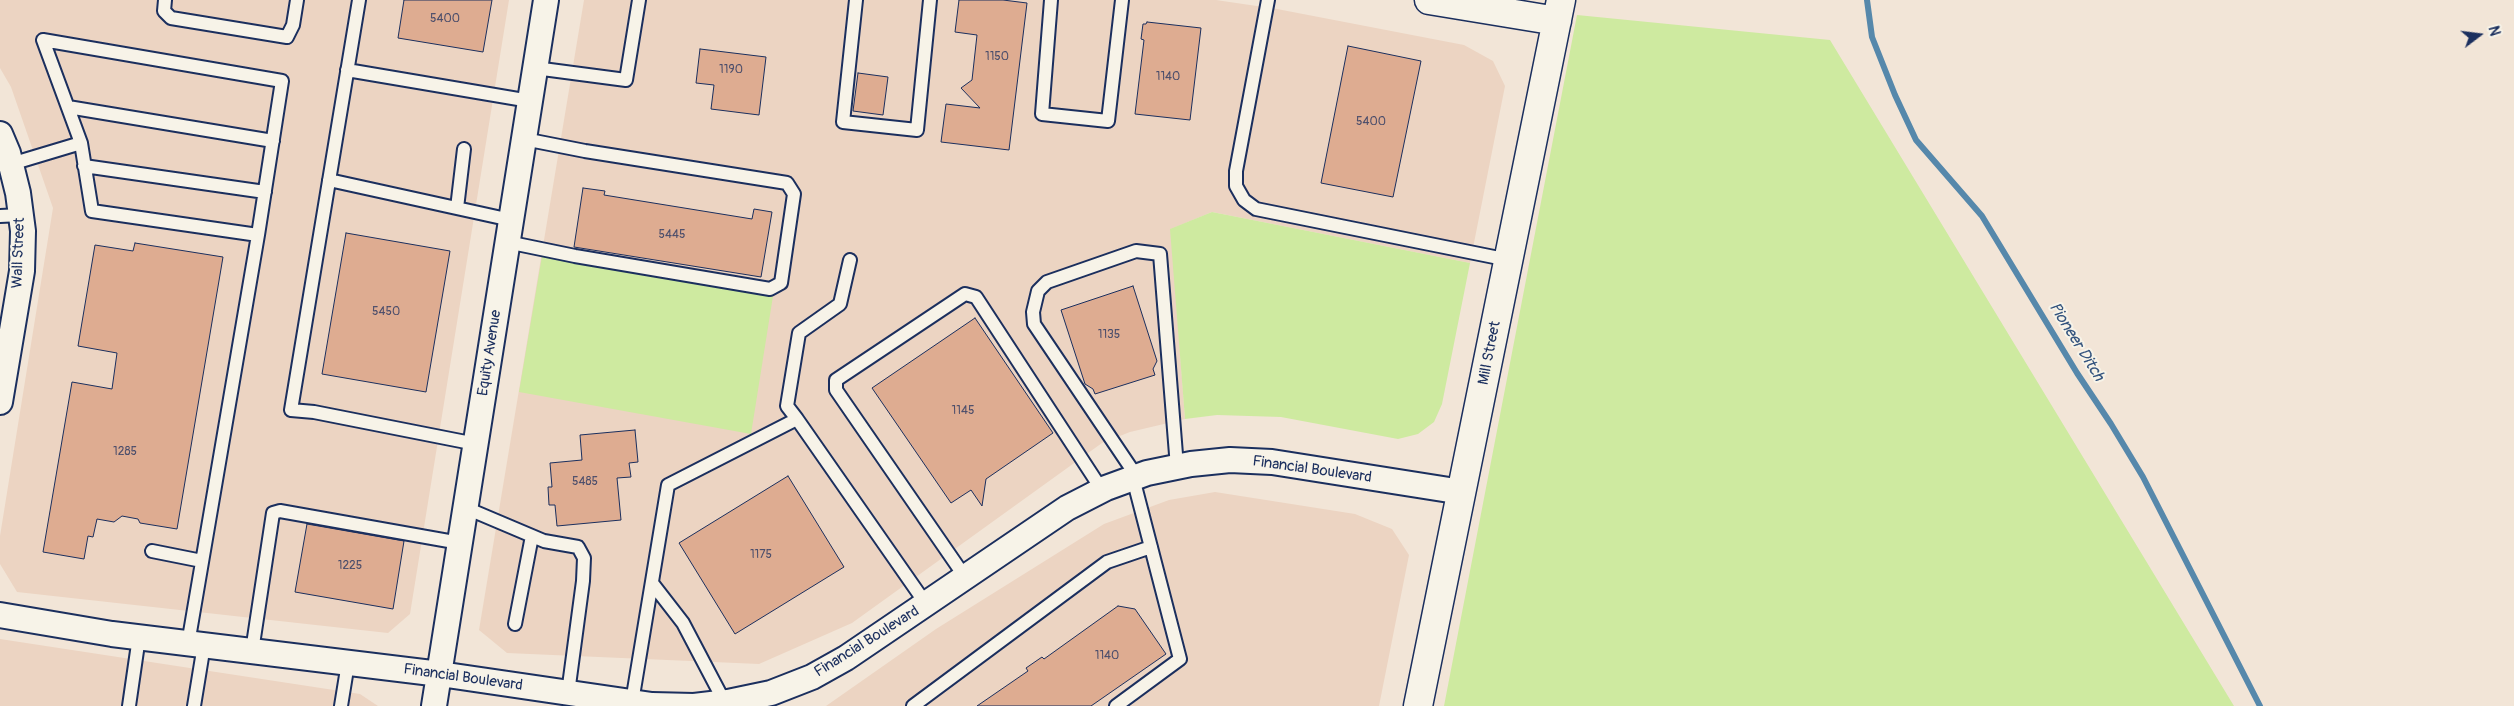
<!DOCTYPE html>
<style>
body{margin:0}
#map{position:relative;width:2514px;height:706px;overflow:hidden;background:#f2e5d7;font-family:Pangolin,sans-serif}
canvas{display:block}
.north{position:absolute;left:2454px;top:10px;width:50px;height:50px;-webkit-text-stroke:4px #f7f3e8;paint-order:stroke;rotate:75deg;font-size:14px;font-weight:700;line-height:20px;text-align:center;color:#1b2f5e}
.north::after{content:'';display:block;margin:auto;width:18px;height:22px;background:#1b2f5e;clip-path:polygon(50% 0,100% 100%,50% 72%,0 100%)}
</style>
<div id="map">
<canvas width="2514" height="706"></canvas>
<div class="north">N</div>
</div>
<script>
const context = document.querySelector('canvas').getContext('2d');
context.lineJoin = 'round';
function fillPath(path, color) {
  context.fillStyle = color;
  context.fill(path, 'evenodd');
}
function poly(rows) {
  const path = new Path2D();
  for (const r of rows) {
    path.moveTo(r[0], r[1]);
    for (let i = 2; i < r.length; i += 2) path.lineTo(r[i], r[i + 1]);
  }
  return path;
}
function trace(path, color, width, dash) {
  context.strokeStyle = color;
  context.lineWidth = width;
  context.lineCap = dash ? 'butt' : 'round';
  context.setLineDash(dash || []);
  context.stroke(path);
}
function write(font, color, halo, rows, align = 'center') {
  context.font = font + ' Pangolin,sans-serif';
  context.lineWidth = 4;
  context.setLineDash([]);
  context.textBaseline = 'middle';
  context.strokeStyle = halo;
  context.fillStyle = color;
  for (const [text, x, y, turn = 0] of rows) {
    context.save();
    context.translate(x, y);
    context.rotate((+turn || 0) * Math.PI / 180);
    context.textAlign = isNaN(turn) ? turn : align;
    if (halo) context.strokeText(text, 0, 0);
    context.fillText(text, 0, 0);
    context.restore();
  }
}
fillPath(poly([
 [0,0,509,0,410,614,388,633,17,592,0,564,0,536,53,208,11,87,0,68],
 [584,0,1216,0,1277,9,1464,45,1493,61,1505,86,1470,263,1212,212,1171,229,1185,419,1130,432,1102,443,852,623,759,664,507,653,479,630],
 [1215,492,1355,514,1392,529,1409,555,1379,706,826,706,936,629,1104,524,1169,500],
 [0,639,360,694,378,706,0,706]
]), '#ecd4c2');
fillPath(poly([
 [1577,15,1830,40,2234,706,1444,706],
 [1212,212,1470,263,1442,404,1434,422,1418,434,1398,439,1281,417,1217,415,1185,419,1170,229],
 [542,256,773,296,751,434,519,392]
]), '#ceeaa0');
trace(poly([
 [1867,0,1872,37,1895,95,1916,140,1982,216,2077,373,2111,424,2143,477,2260,706]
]), '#5688ab', 6);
const building = poly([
 [404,0,492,0,483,52,398,38,404,0],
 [959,0,1003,0,1027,3,1009,150,941,142,946,104,980,108,961,88,972,80,977,35,955,32,959,0],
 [1147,22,1201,28,1190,120,1135,114,1144,40,1141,39,1143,24,1146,24,1147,22],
 [1348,46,1421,61,1393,197,1321,183,1348,46],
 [700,49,766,57,759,115,711,109,714,85,696,83,700,49],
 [858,73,888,77,883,115,853,111,858,73],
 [583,188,605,191,604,195,752,219,754,209,772,212,761,277,574,247,583,188],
 [346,233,450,251,426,392,322,374,346,233],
 [135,243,223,257,177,529,140,523,138,519,122,516,114,522,97,519,93,537,88,536,84,559,43,552,72,382,112,389,117,353,78,346,95,245,133,251,135,243],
 [1133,286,1157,361,1153,369,1155,375,1095,394,1093,389,1085,384,1061,310,1133,286],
 [975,318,1053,433,986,479,982,506,971,490,951,503,872,388,975,318],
 [635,430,638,462,629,463,631,477,617,478,621,520,557,526,555,505,549,505,548,487,552,487,550,463,582,460,580,435,635,430],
 [788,476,844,567,735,634,679,543,788,476],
 [307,524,404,541,393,609,295,592,307,524],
 [1118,606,1135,609,1166,654,1091,706,977,706,1028,671,1026,668,1042,657,1044,659,1118,606]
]);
fillPath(building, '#deac91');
trace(building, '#1b2f5e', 1);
const lane = poly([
 [165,0,164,11,171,18,287,37,293,25,297,0],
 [359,0,291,410,314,412,476,444],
 [856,0,843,122,917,130,930,0],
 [1051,0,1042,114,1108,121,1122,0],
 [1268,0,1236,171,1236,186,1244,200,1256,209,1509,260],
 [535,68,626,80,639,0],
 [347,70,530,101],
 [68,107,273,141],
 [11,164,81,143,92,211,258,235,282,81,43,40,81,143],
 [84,166,265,192],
 [329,180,511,220],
 [457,208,464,149],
 [0,216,21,215],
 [507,242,575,256,770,289,781,283,794,194,787,183,585,151,524,139],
 [797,419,787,406,799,333,840,304,850,260],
 [1137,477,1034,324,1033,312,1038,291,1047,282,1136,251,1160,254,1177,467],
 [466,508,544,541,578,547,584,558,583,581,568,693],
 [152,551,202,561],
 [965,577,836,390,836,380,965,294,976,297,1102,490],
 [652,583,683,623,725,703],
 [515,624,532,536],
 [188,644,258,235],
 [252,651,273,513,280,511,460,543],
 [632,702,668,485,797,419,926,604],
 [129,706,139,637],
 [194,706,204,645],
 [341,706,348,663],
 [913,706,1107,562,1151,547],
 [1116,706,1180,659,1133,478]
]);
const street = poly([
 [0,134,8,153,18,193,23,231,22,271,0,402],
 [0,615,112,634,440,674,652,705,694,706,728,702,771,693,812,677,846,658,1067,508,1106,488,1147,473,1191,464,1230,460,1272,462,1462,492],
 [434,706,546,0]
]);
const secondary = poly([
 [1429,0,1557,21],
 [1418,706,1561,0]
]);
trace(lane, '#1b2f5e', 16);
trace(street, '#1b2f5e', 28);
trace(secondary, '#1b2f5e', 31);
trace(lane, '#f7f3e8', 12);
trace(street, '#f7f3e8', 24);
trace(secondary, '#f7f3e8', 28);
write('12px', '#4c4e6b', null, [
 ["5400",445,19],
 ["1150",997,57],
 ["1190",731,70],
 ["1140",1168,77],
 ["5400",1371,122],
 ["5445",672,235],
 ["5450",386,312],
 ["1135",1109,335],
 ["1145",963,411],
 ["1285",125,452],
 ["5485",585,482],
 ["1175",761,555],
 ["1225",350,566],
 ["1140",1107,656]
]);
write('15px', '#1b2f5e', '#f7f3e8', [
 ["Wall Street",19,253,-88],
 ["Equity Avenue",490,353,-81],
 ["Mill Street",1490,353,-79],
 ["Financial Boulevard",1312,470,8],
 ["Financial Boulevard",867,642,-32],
 ["Financial Boulevard",463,678,8]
]);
write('italic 16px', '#34547e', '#f7f3e8', [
 ["Pioneer Ditch",2076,342,58]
]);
</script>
